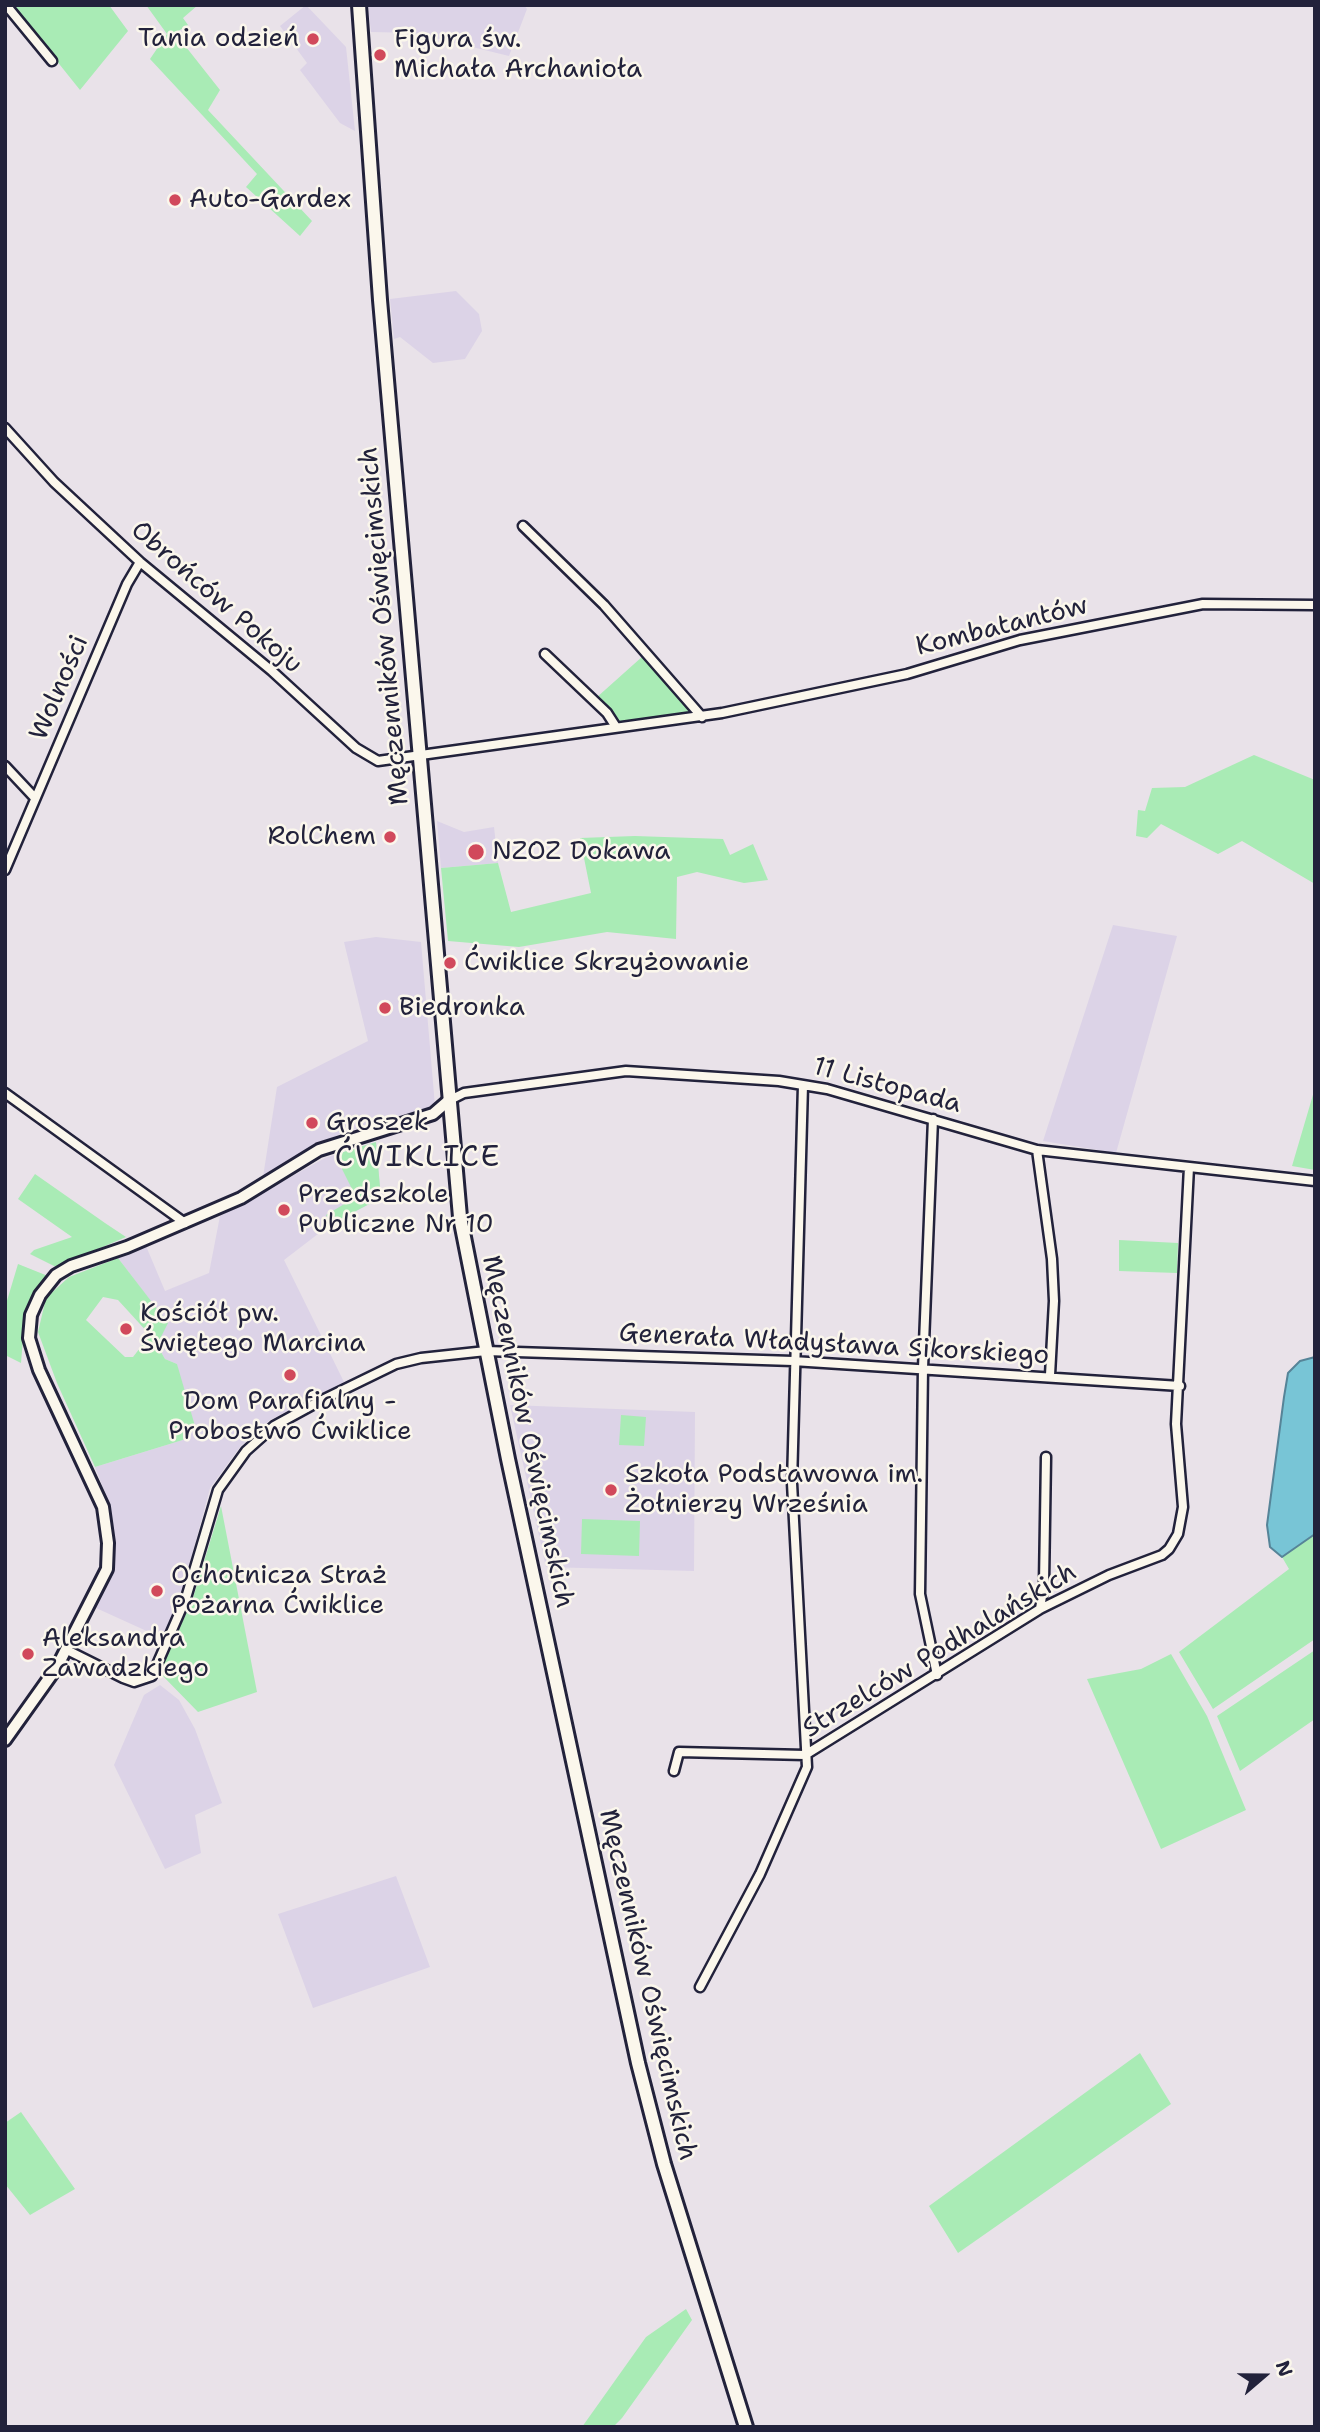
<!DOCTYPE html>
<meta charset="utf-8">
<style>
body{margin:0}
#map{position:relative;width:1320px;height:2432px;overflow:hidden;background:#e9e2e9;font-family:"Shantell Sans",sans-serif}
canvas{display:block}
.frame{position:absolute;inset:0;border:7px solid #22223b;pointer-events:none}
.north{position:absolute;left:1229px;top:2341px;width:70px;height:70px;-webkit-text-stroke:5px #fbf7ec;paint-order:stroke;rotate:70deg;font-size:19px;font-weight:700;line-height:28px;text-align:center;color:#22223b}
.north::after{content:'';display:block;margin:auto;width:24px;height:32px;background:#22223b;clip-path:polygon(50% 0,100% 100%,50% 72%,0 100%)}
</style>
<div id="map">
<canvas width="1320" height="2432"></canvas>
<div class="frame"></div>
<div class="north">N</div>
</div>
<script>
const context = document.querySelector('canvas').getContext('2d');
context.lineJoin = 'round';
function fillPath(path, color) {
  context.fillStyle = color;
  context.fill(path, 'evenodd');
}
function poly(rows) {
  const path = new Path2D();
  for (const r of rows) {
    path.moveTo(r[0], r[1]);
    for (let i = 2; i < r.length; i += 2) path.lineTo(r[i], r[i + 1]);
  }
  return path;
}
function trace(path, color, width, dash) {
  context.strokeStyle = color;
  context.lineWidth = width;
  context.lineCap = dash ? 'butt' : 'round';
  context.setLineDash(dash || []);
  context.stroke(path);
}
function write(font, color, halo, rows, align = 'center') {
  context.font = font + ' "Shantell Sans",sans-serif';
  context.lineWidth = 5;
  context.setLineDash([]);
  context.textBaseline = 'middle';
  context.strokeStyle = halo;
  context.fillStyle = color;
  for (const [text, x, y, turn = 0] of rows) {
    context.save();
    context.translate(x, y);
    context.rotate((+turn || 0) * Math.PI / 180);
    context.textAlign = isNaN(turn) ? turn : align;
    if (halo) context.strokeText(text, 0, 0);
    context.fillText(text, 0, 0);
    context.restore();
  }
}
fillPath(poly([
 [306,5,346,47,355,131,340,123,300,70,307,63,280,26],
 [368,5,524,5,527,9,509,56,415,33,371,32],
 [456,291,479,314,482,331,465,359,433,363,400,337,394,339,390,299],
 [437,821,464,832,494,827,498,863,441,868],
 [1113,925,1177,936,1116,1153,1043,1141],
 [376,937,421,942,435,1106,342,1133,289,1159,263,1177,277,1087,368,1041,344,942],
 [376,1142,381,1198,331,1224,284,1260,344,1382,270,1420,240,1447,210,1488,182,1593,162,1638,96,1608,113,1572,115,1542,109,1503,95,1467,186,1439,177,1364,165,1359,157,1345,167,1323,118,1258,146,1246,165,1291,209,1273,220,1216,325,1158],
 [510,1405,695,1412,694,1571,546,1567],
 [160,1685,179,1700,195,1729,222,1803,195,1815,201,1853,165,1869,114,1765,144,1695],
 [396,1876,430,1967,313,2008,278,1914]
]), '#dcd3e7');
fillPath(poly([
 [12,5,109,5,128,31,80,90],
 [146,5,198,5,183,18,188,25,175,33,220,90,208,110,312,221,300,236,246,187,257,174,150,59,167,34],
 [643,656,692,713,619,724,610,710,596,698],
 [1254,755,1315,780,1315,884,1242,841,1218,854,1161,824,1147,838,1136,836,1138,810,1145,811,1152,788,1185,787],
 [635,836,723,839,730,855,753,844,768,880,744,883,697,872,677,877,676,939,607,932,519,947,448,941,441,868,498,863,511,912,591,893,580,838],
 [1315,1088,1315,1170,1292,1166],
 [376,1142,381,1198,331,1224,326,1215,356,1197,342,1169,340,1153],
 [35,1174,105,1223,126,1237,56,1267,30,1254,34,1250,72,1237,18,1199],
 [1119,1240,1178,1243,1177,1273,1119,1271],
 [118,1258,168,1323,157,1345,165,1359,177,1364,195,1426,186,1439,95,1467,57,1383,38,1332,46,1298,69,1277],
 [103,1297,118,1300,150,1335,133,1357,125,1357,86,1320],
 [18,1264,48,1276,33,1293,25,1314,21,1363,5,1355,6,1304],
 [621,1415,646,1417,644,1446,619,1445],
 [221,1506,257,1692,198,1712,159,1672,192,1601],
 [582,1519,640,1521,639,1556,581,1554],
 [1315,1534,1315,1639,1213,1709,1179,1652,1289,1569,1282,1557],
 [1315,1650,1315,1719,1240,1771,1217,1716],
 [1171,1654,1207,1716,1246,1810,1161,1849,1087,1679,1141,1669],
 [1140,2053,1171,2104,958,2253,929,2206],
 [21,2112,75,2189,30,2215,5,2184,5,2123],
 [686,2309,692,2320,622,2418,613,2427,582,2427,646,2337]
]), '#a9ebb5');
const water = poly([
 [1315,1357,1315,1534,1282,1557,1270,1547,1267,1525,1284,1397,1288,1373,1300,1361,1315,1357]
]);
fillPath(water, '#78c5d6');
trace(water, '#568498', 2);
const minor = poly([
 [6,5,52,61],
 [5,428,54,482,140,562,272,671,356,748,378,761,722,713,907,674,1020,640,1203,604,1315,605],
 [523,526,604,605,702,717],
 [545,654,607,713,616,727],
 [5,766,35,798],
 [5,870,127,584,140,562],
 [5,1093,185,1223],
 [448,1101,464,1093,626,1071,779,1081,827,1089,1037,1150,1315,1181],
 [933,1119,923,1368,920,1594,937,1675],
 [1037,1150,1052,1259,1054,1301,1050,1375],
 [1040,1609,1044,1583,1046,1457],
 [67,1650,123,1678,134,1682,152,1676,186,1598,218,1490,246,1451,274,1426,318,1402,396,1364,421,1358,486,1351,793,1361,1180,1386],
 [674,1771,679,1752,805,1755,1040,1609,1109,1575,1162,1555,1169,1549,1178,1534,1183,1507,1176,1424,1189,1167],
 [700,1987,760,1874,807,1767,792,1483,803,1085]
]);
const tertiary = poly([
 [5,1740,57,1667,107,1569,108,1543,103,1507,39,1370,29,1338,31,1315,40,1295,56,1275,71,1266,127,1247,241,1198,319,1150,433,1114,448,1101]
]);
const secondary = poly([
 [359,5,380,300,460,1217,508,1459,638,2063,664,2164,746,2427]
]);
trace(minor, '#22223b', 13);
trace(tertiary, '#22223b', 16);
trace(secondary, '#22223b', 18);
trace(minor, '#fbf7ec', 8);
trace(tertiary, '#fbf7ec', 10);
trace(secondary, '#fbf7ec', 12);
for (const [x, y, r, color] of [
 [313,39,7,"#d1495b"],
 [380,55,7,"#d1495b"],
 [175,200,7,"#d1495b"],
 [390,837,7,"#d1495b"],
 [476,852,9,"#d1495b"],
 [450,963,7,"#d1495b"],
 [385,1008,7,"#d1495b"],
 [312,1123,7,"#d1495b"],
 [284,1210,7,"#d1495b"],
 [126,1329,7,"#d1495b"],
 [290,1375,7,"#d1495b"],
 [611,1490,7,"#d1495b"],
 [157,1591,7,"#d1495b"],
 [28,1654,7,"#d1495b"]
]) {
  const dot = new Path2D();
  dot.arc(x, y, r, 0, 2 * Math.PI);
  context.fillStyle = color;
  context.fill(dot);
  trace(dot, '#fbf7ec', 2.5);
}
write('26px', '#22223b', '#fbf7ec', [
 ["Tania odzień",299,39,"right"],
 ["Figura św.",394,40],
 ["Michała Archanioła",394,70],
 ["Auto-Gardex",189,200],
 ["RolChem",376,837,"right"],
 ["NZOZ Dokawa",492,852],
 ["Ćwiklice Skrzyżowanie",464,963],
 ["Biedronka",399,1008],
 ["Groszek",326,1123],
 ["Przedszkole",298,1195],
 ["Publiczne Nr 10",298,1225],
 ["Kościół pw.",140,1314],
 ["Świętego Marcina",140,1344],
 ["Dom Parafialny -",290,1402,"center"],
 ["Probostwo Ćwiklice",290,1432,"center"],
 ["Szkoła Podstawowa im.",625,1475],
 ["Żołnierzy Września",625,1505],
 ["Ochotnicza Straż",171,1576],
 ["Pożarna Ćwiklice",171,1606],
 ["Aleksandra",42,1639],
 ["Zawadzkiego",42,1669]
], 'left');
write('26px', '#22223b', '#fbf7ec', [
 ["Obrońców Pokoju",216,598,41],
 ["Męczenników Oświęcimskich",385,626,-95],
 ["Kombatantów",1002,627,-14],
 ["Wolności",60,688,-67],
 ["11 Listopada",887,1086,15],
 ["Generała Władysława Sikorskiego",834,1345,3],
 ["Męczenników Oświęcimskich",527,1432,78],
 ["Strzelców Podhalańskich",940,1651,-31],
 ["Męczenników Oświęcimskich",647,1985,77]
]);
context.letterSpacing = '2px';
write('30px', '#22223b', '#fbf7ec', [
 ["ĆWIKLICE",418,1158]
]);
context.letterSpacing = '0px';
</script>
